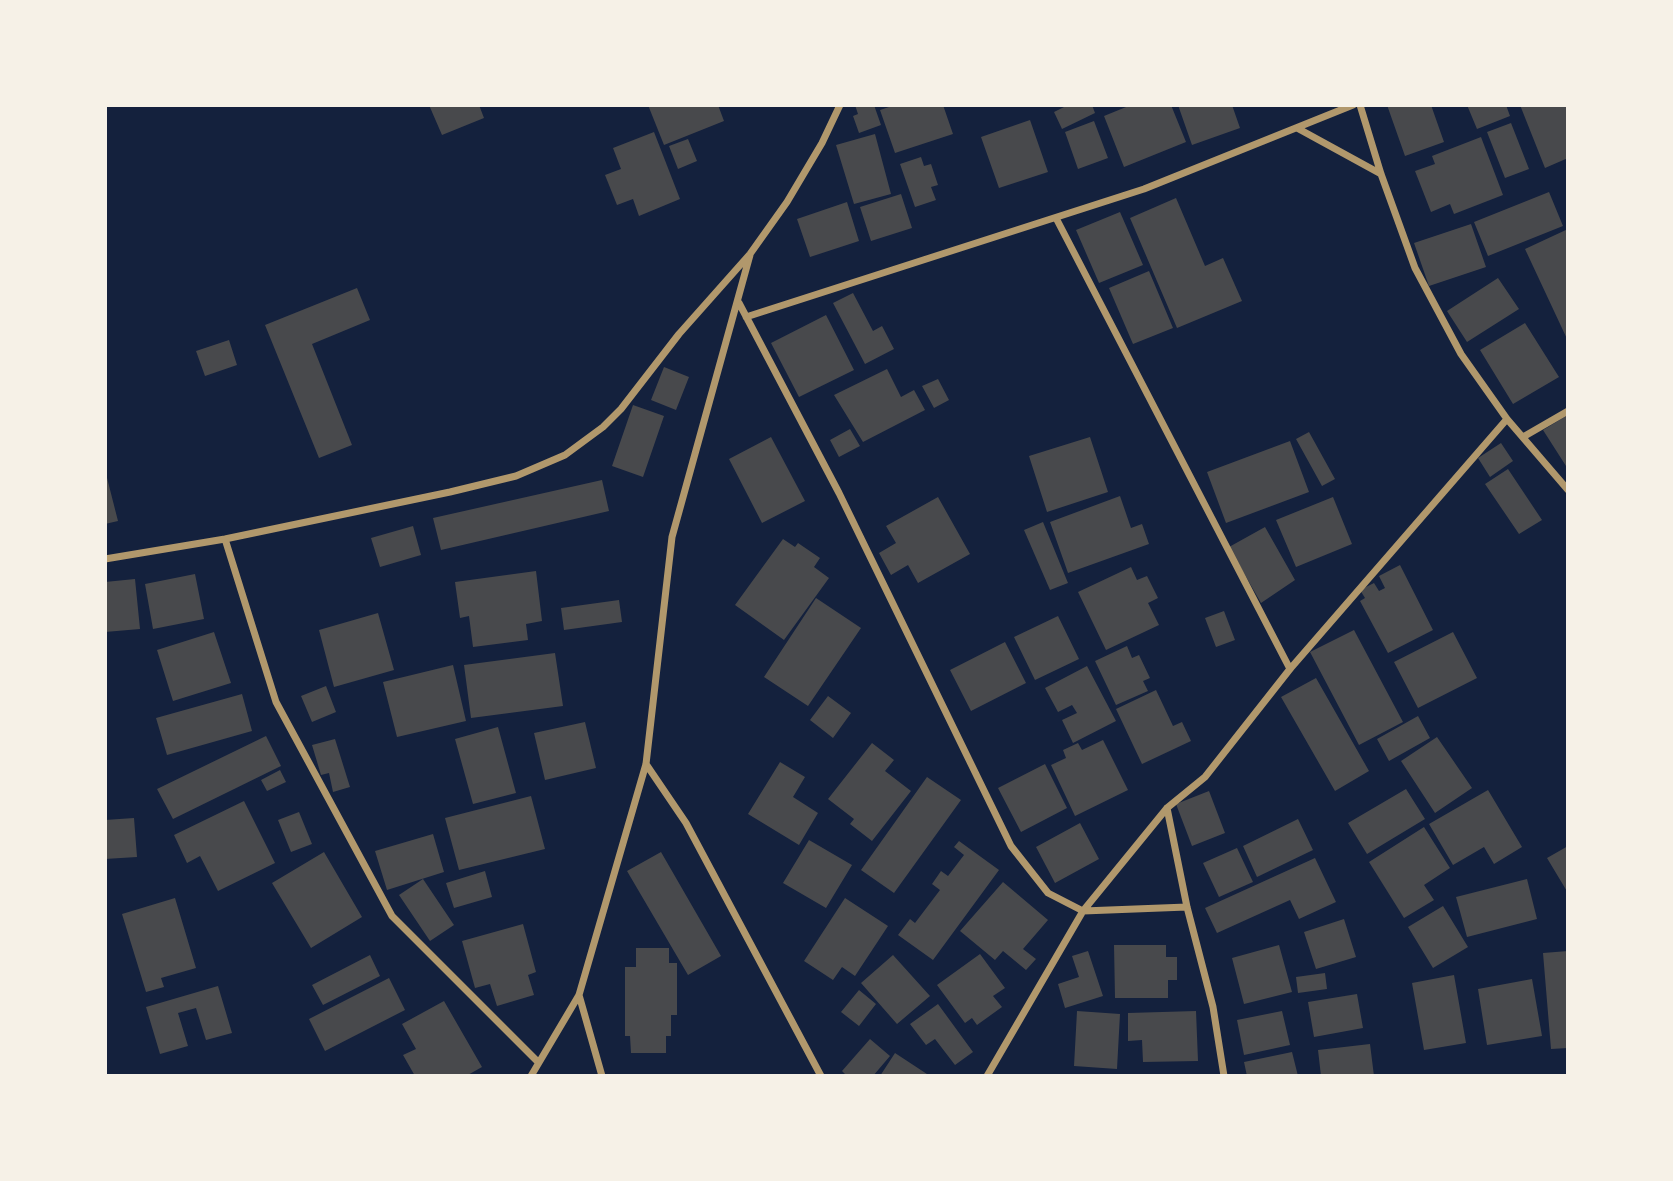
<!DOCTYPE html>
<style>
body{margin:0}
#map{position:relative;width:1673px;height:1181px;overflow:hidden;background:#14213d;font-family:"Varela Round",sans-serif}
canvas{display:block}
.frame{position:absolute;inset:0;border:107px solid #f6f1e7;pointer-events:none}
</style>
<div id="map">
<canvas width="1673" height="1181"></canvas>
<div class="frame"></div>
</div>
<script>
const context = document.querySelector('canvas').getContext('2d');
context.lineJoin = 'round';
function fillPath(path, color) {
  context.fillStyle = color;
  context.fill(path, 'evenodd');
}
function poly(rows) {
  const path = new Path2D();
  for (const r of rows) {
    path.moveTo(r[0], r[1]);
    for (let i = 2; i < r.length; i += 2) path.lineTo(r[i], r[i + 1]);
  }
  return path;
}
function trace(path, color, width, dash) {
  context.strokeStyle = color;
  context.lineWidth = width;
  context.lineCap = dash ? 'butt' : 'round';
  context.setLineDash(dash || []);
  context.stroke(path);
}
fillPath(poly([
 [429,105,479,105,484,118,442,135],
 [648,105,718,105,724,121,664,145],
 [855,105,874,105,881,125,859,133,853,116,858,114],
 [895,105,943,105,953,134,895,153,880,110],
 [1068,105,1092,105,1095,113,1062,129,1054,112],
 [1131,105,1171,105,1186,142,1124,167,1104,116],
 [1178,105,1232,105,1240,128,1192,145],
 [1387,105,1431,105,1444,142,1405,156],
 [1467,105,1506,105,1510,116,1477,129],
 [1520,105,1568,105,1568,158,1545,168],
 [1030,120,1048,172,999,188,981,137],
 [1094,121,1108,158,1078,169,1065,132],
 [1511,123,1529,169,1505,178,1487,132],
 [654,132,680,199,639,216,633,199,617,205,605,175,621,169,613,148],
 [875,134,891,194,854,204,836,145],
 [1481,137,1503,195,1454,214,1450,204,1431,212,1415,171,1435,164,1432,156],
 [688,139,697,161,678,169,669,146],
 [921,157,924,166,931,164,938,185,931,187,936,200,915,207,900,164],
 [1549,192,1563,226,1488,256,1474,222],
 [901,194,912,228,871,241,860,207],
 [1176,198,1205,266,1223,258,1242,301,1177,328,1130,218],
 [847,202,859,241,810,257,797,219],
 [1120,212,1143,265,1099,283,1076,230],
 [1471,224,1486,267,1429,286,1414,243],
 [1568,229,1568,341,1525,249],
 [1149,271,1173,328,1133,344,1109,288],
 [1498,278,1519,309,1467,342,1447,311],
 [357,288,370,320,312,344,352,445,319,458,265,325],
 [853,293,873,331,882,326,894,349,865,364,833,303],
 [826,315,854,370,799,397,771,343],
 [1525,323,1559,377,1513,404,1480,350],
 [229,340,237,365,205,376,196,351],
 [664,367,689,377,676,410,651,400],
 [887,369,901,397,914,390,925,410,863,442,834,395],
 [938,379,949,400,934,408,922,386],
 [633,405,664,416,643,477,612,466],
 [1568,415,1568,465,1566,466,1543,430],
 [850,429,860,446,839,457,830,440],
 [1309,432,1335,479,1322,486,1296,439],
 [771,437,805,501,762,523,729,459],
 [1090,437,1108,492,1047,512,1029,456],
 [1290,441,1309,492,1226,523,1207,472],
 [1501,443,1513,461,1490,477,1478,458],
 [1508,469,1542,520,1519,534,1485,484],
 [105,470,118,521,105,524],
 [602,480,609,511,441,550,433,518],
 [1120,496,1131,528,1142,524,1149,544,1068,573,1050,522],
 [938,497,970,554,918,583,908,565,891,575,879,553,896,543,886,526],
 [1333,497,1352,544,1296,567,1276,520],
 [1043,522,1068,583,1050,590,1024,530],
 [413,526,421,555,380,567,371,538],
 [1265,527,1295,580,1261,603,1229,547],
 [783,539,795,547,798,543,820,558,814,567,829,578,784,640,735,605],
 [1400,565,1433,630,1388,653,1360,601,1365,598,1360,590,1374,583,1379,591,1385,588,1379,576],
 [1131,567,1137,580,1147,576,1158,598,1148,603,1159,625,1106,650,1078,592],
 [536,571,542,621,526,624,528,640,473,647,469,616,460,618,455,582],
 [195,574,204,619,153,629,145,584],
 [135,579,140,629,105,632,105,582],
 [816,598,861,628,808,706,764,677],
 [619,600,622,622,564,630,561,608],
 [1224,611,1235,640,1216,647,1205,618],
 [378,613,394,670,334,687,319,630],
 [1058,616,1079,659,1035,680,1014,637],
 [1354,630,1403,722,1359,745,1310,652],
 [214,632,231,683,173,701,157,650],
 [1453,632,1477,678,1418,708,1394,662],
 [1005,642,1026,683,971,711,950,670],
 [1127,646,1132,658,1139,655,1150,678,1143,681,1148,691,1116,705,1095,661],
 [555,653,563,706,471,718,464,665],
 [453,665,466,721,397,737,383,682],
 [1087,666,1116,721,1073,743,1062,720,1077,713,1072,705,1058,712,1045,688],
 [1316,678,1369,771,1335,791,1281,697],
 [326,686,336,712,312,722,301,696],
 [1156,690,1173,726,1182,722,1191,741,1142,764,1116,709],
 [242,694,252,731,167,755,156,718],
 [828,696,851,713,833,738,810,720],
 [1418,716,1430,738,1389,761,1377,739],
 [585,722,596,768,545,780,534,733],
 [498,727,516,793,473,804,455,739],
 [266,736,281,766,173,819,157,789],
 [1437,737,1472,788,1435,813,1401,761],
 [335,739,350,787,333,792,329,773,321,775,312,745],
 [1103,740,1128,790,1075,816,1051,765,1066,758,1063,750,1078,743,1082,750],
 [872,743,894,760,885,771,911,791,872,841,850,824,854,819,828,799],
 [780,762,805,777,793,797,818,813,799,845,748,814],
 [1045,764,1067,808,1021,832,998,788],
 [280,770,286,782,267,791,261,780],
 [927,777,961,800,894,893,861,870],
 [1406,789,1425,819,1367,854,1348,823],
 [1488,790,1522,847,1494,864,1484,847,1453,865,1429,824],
 [1209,791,1225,833,1192,846,1176,804],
 [531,796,545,849,459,870,445,818],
 [244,801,275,863,218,891,200,856,187,863,174,835],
 [299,812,312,844,291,852,278,820],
 [134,818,137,857,105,859,105,820],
 [1298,819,1313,850,1257,877,1243,846],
 [1080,823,1099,859,1055,883,1036,847],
 [1424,827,1450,868,1424,885,1434,900,1404,918,1369,862],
 [433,834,444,872,387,890,375,851],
 [809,840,852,865,826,908,783,883],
 [959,841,999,870,933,960,898,935,910,919,915,923,940,890,932,884,941,871,948,876,964,855,954,847],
 [1568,846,1568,893,1547,858],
 [1237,848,1253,882,1219,897,1203,863],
 [324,852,362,917,311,948,272,883],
 [661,852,721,956,688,975,627,871],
 [1315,858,1336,902,1299,919,1290,900,1217,933,1205,908],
 [485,871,492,897,454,908,446,883],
 [423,879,454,925,430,941,399,895],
 [1527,879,1537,919,1467,937,1456,897],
 [1003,882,1048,920,1023,949,1036,959,1026,970,1003,951,995,960,960,931],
 [175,898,196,968,161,978,164,987,146,992,122,914],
 [845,898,888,926,855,976,842,967,833,980,804,961],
 [1443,906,1468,947,1433,968,1408,927],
 [1344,919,1356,957,1316,969,1304,932],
 [523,924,536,972,528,975,534,995,497,1006,490,984,475,988,462,941],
 [1114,945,1166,945,1166,957,1177,957,1177,980,1168,980,1168,998,1115,998],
 [1279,945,1292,992,1244,1004,1232,958],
 [636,948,669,948,669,963,677,963,677,1015,671,1015,671,1036,666,1036,666,1053,631,1053,630,1036,625,1036,625,967,636,967],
 [1088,951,1103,996,1065,1008,1058,984,1079,977,1072,956],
 [1568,951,1568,1048,1551,1049,1543,953],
 [980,954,1005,988,993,996,1002,1007,977,1025,972,1018,965,1023,937,985],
 [370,955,380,976,323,1005,312,985],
 [893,955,930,996,897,1024,861,983],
 [1325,973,1327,989,1298,993,1296,977],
 [1454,975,1466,1043,1424,1050,1412,983],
 [389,978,405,1010,325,1051,309,1019],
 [1532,979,1542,1036,1487,1045,1478,989],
 [218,986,232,1033,206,1040,196,1008,178,1013,188,1046,160,1054,146,1007],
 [859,990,876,1004,859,1026,841,1012],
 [1357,994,1363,1028,1314,1037,1308,1002],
 [444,1001,482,1067,466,1076,415,1076,403,1055,416,1049,402,1024],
 [938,1004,973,1052,955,1065,935,1039,926,1045,910,1024],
 [1077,1011,1120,1014,1117,1069,1074,1066],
 [1196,1011,1198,1061,1143,1062,1142,1040,1128,1041,1128,1013],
 [1282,1011,1290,1045,1244,1055,1237,1020],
 [870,1039,890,1056,873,1076,847,1076,842,1071],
 [1370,1044,1374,1076,1321,1076,1318,1050],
 [1292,1052,1298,1076,1247,1076,1244,1062],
 [895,1053,930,1076,880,1076]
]), '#48494c');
trace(poly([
 [1360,105,1381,174,1415,268,1461,354,1507,419,1568,490],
 [1297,128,1381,174],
 [1056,218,1290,669],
 [739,303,839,493,1011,846,1048,893,1083,911,1187,907],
 [746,317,1144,189,1353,105],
 [1523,437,1568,411],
 [225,539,276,702,392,916,537,1061],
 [105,559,225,539,450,492,516,476,565,455,603,427,621,409,679,334,750,254,787,202,822,143,840,105],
 [646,764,686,823,821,1076],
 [1167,808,1187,907,1213,1007,1224,1076],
 [579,995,602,1076],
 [531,1076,579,995,646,764,672,537,750,255],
 [987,1076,1083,911,1167,808,1205,777,1290,669,1507,419]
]), '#b1986c', 7);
</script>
